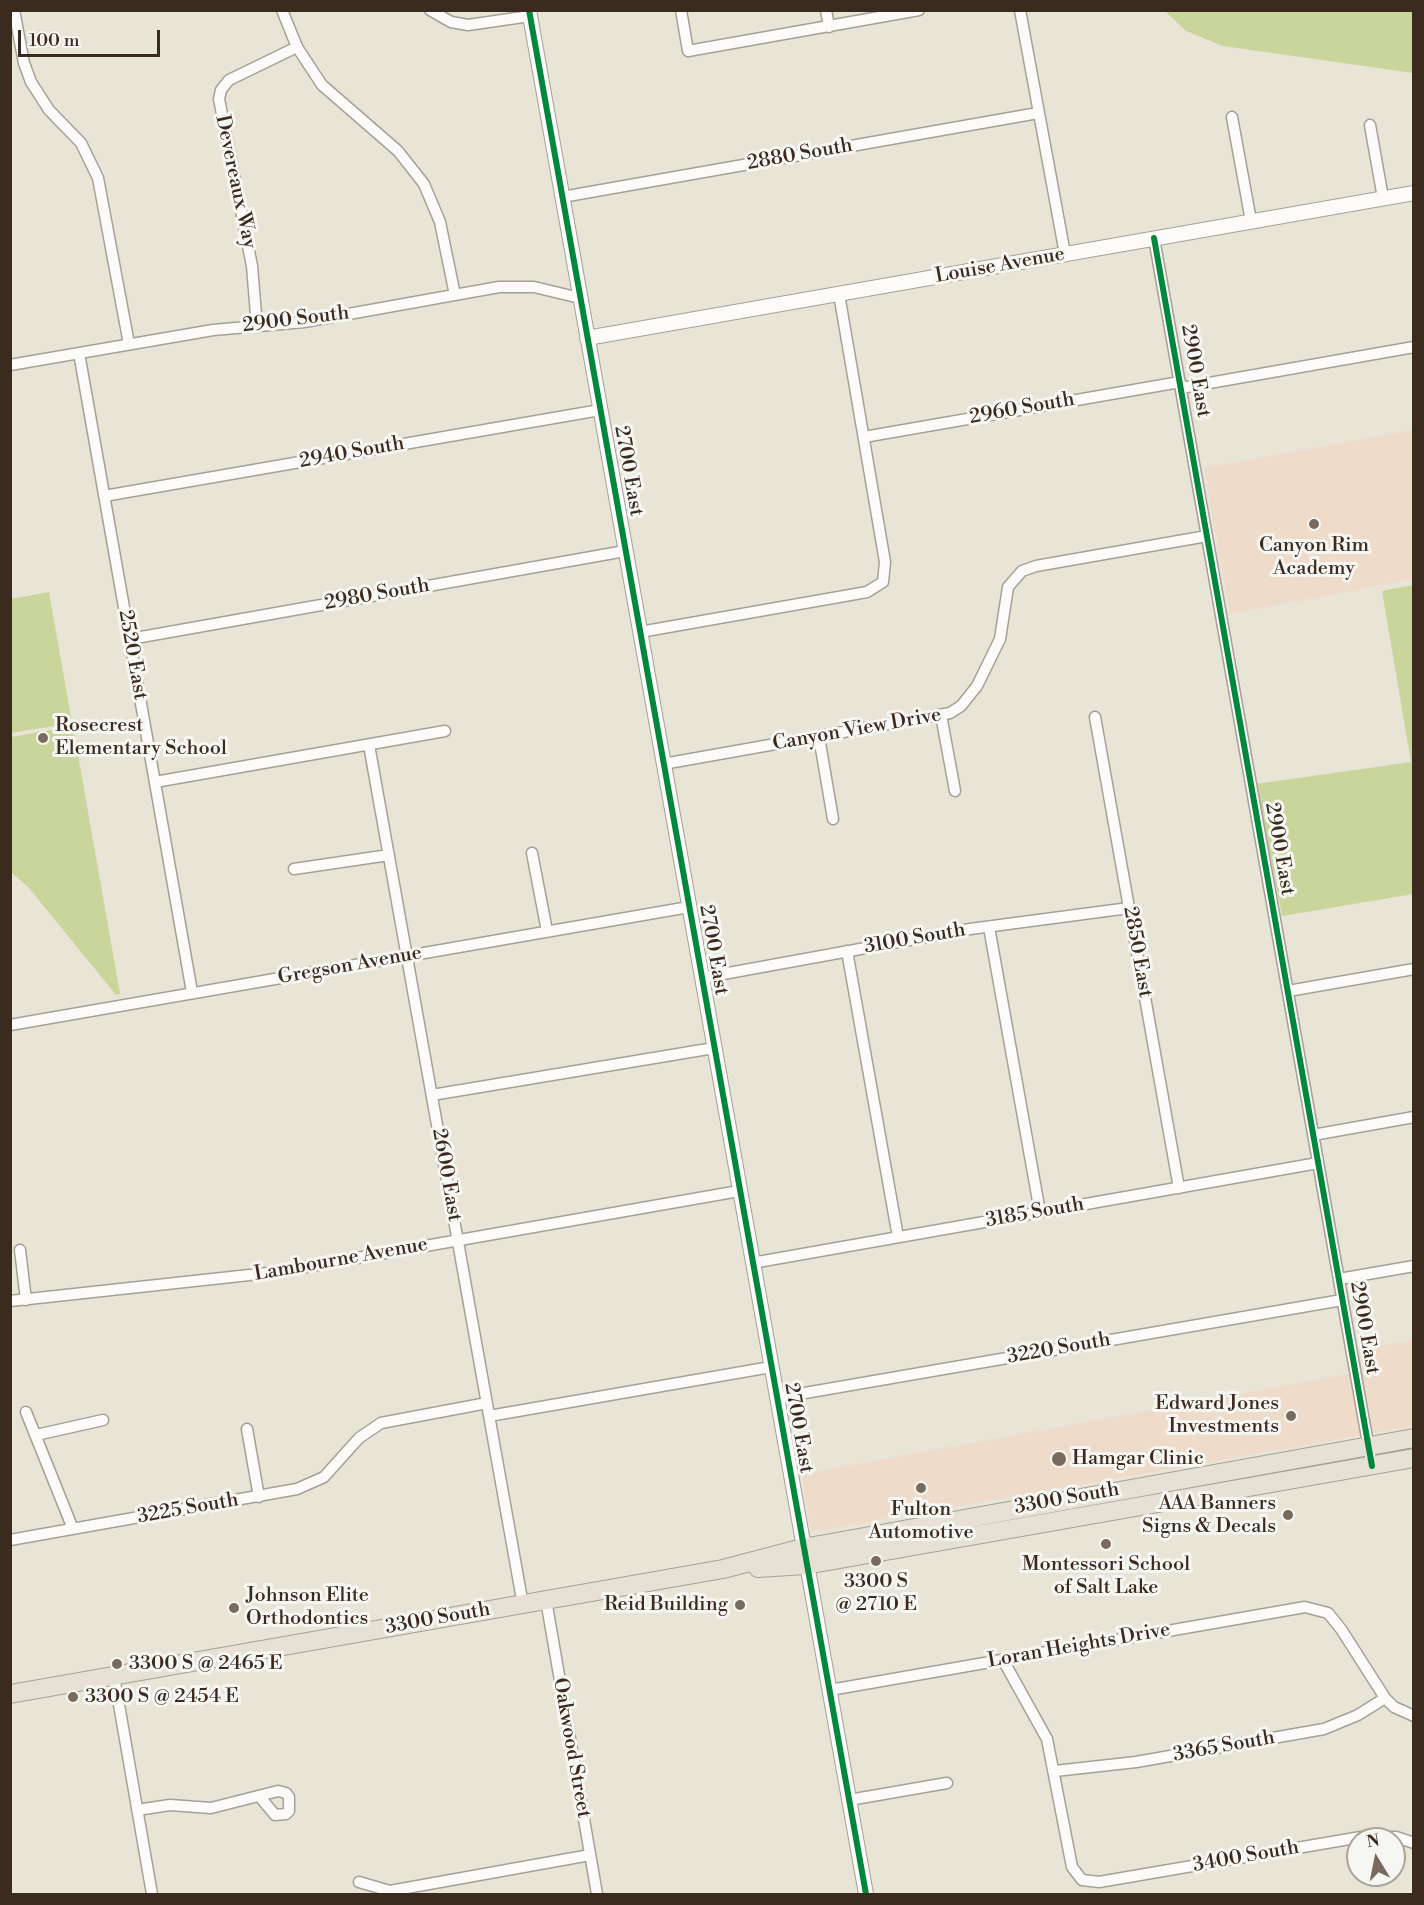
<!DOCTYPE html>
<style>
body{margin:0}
#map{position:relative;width:1424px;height:1905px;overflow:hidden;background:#e8e4d6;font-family:"Libre Bodoni",serif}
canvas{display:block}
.frame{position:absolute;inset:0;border:12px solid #3b2a1e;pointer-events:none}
.north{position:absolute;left:1346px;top:1827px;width:60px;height:60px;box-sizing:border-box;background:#f6f6f2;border:2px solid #aba49d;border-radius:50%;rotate:350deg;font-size:16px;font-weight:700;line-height:24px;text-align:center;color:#3b2a1e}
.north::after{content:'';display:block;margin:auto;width:21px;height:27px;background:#786b5e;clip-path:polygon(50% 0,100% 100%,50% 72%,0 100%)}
.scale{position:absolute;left:18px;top:30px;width:142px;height:27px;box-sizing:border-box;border:3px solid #3b2a1e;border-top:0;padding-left:8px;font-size:18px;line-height:21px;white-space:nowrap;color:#3b2a1e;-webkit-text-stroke:4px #f6f6f2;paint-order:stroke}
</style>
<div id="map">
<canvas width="1424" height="1905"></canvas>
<div class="frame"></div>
<div class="north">N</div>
<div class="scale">100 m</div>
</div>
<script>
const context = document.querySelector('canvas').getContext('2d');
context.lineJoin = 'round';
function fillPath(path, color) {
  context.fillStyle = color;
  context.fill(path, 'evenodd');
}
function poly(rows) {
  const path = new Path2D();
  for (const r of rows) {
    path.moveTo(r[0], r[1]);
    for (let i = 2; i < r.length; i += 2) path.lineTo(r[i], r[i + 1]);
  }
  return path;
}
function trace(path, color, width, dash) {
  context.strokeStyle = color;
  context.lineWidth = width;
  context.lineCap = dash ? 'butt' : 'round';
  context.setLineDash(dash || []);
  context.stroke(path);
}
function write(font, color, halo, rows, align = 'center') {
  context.font = font + ' "Libre Bodoni",serif';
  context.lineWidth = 6;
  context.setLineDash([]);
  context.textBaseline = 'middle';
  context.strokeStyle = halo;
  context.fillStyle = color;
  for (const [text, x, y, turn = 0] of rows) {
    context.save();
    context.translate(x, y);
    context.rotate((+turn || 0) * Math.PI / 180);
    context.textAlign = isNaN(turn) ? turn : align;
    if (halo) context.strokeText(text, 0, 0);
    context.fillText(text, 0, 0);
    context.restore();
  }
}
fillPath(poly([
 [1413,430,1413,579,1230,614,1204,468],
 [1413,1340,1413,1426,811,1532,802,1474,1360,1372,1357,1350]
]), '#eedbc9');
fillPath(poly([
 [1165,11,1413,11,1413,73,1223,46,1186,31],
 [1413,585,1413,894,1282,916,1256,784,1411,762,1382,591],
 [49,592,72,723,11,733,11,599],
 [73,726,120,994,116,995,29,888,11,872,11,737]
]), '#cad59c');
const minor = poly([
 [14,10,24,63,31,82,49,110,81,143,98,178,129,344],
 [282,10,297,47,322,85,398,151,424,184,440,222,455,295],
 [430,10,451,22,468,25,530,16],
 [681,10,688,51,919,10],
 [826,10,829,27],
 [1020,10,1065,254],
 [1232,117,1251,221],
 [1370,125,1383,198],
 [562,197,1038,113],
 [1154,238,1372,1466],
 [257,327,252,266,219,99,221,90,229,80,297,47],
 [79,353,192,992],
 [10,365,213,330,304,322,499,287,534,287,580,298],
 [1181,388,1414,347],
 [864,437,1180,382],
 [104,496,600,410],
 [640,632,867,592,883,582,885,562,839,294],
 [130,639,625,551],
 [941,715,955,791],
 [1095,717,1179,1188],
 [819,737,833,819],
 [369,745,523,1605],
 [663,764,950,713,961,706,977,686,1000,639,1008,587,1022,571,1036,566,1207,536],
 [155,782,445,731],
 [532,853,547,931],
 [294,869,389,855],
 [989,927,1040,1212],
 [847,951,898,1237],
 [701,978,970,929,1129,908],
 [1288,991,1414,969],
 [10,1025,689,907],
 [432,1095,714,1048],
 [1313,1135,1414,1117],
 [20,1250,26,1300],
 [752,1263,1318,1163],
 [1339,1279,1414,1266],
 [10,1301,277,1272,739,1191],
 [776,1398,1342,1300],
 [26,1412,73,1529],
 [489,1416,771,1367],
 [247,1429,259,1497],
 [36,1435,103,1420],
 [10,1540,297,1489,324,1477,359,1438,381,1423,487,1403],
 [546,1600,597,1894],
 [1003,1660,1047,1739,1072,1867,1082,1880,1099,1882,1361,1837,1396,1837,1414,1843],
 [114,1676,152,1894],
 [830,1690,1305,1607,1328,1613,1341,1629,1385,1698,1394,1707,1414,1716],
 [1055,1771,1136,1762,1324,1729,1358,1715,1385,1698],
 [849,1800,947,1783],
 [137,1810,170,1805,211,1808,278,1791,286,1793,289,1797,289,1811,286,1814,275,1815,260,1797],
 [359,1882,390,1891,590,1855]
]);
const tertiary = poly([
 [529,10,866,1894],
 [587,338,1414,193]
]);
const primary = poly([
 [758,1568,806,1565,1414,1458],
 [10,1694,723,1569,803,1548,1414,1438]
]);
trace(minor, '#a6a198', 13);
trace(tertiary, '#a6a198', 16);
trace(primary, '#a6a198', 20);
trace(minor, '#fcfbf9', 10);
trace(tertiary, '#fcfbf9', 14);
trace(primary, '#e6e1d4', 18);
trace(poly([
 [529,10,866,1894],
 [1154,238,1372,1466]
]), '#00873e', 6);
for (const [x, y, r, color] of [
 [1314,524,6,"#786b5e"],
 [43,738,6,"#786b5e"],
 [1291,1416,6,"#786b5e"],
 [1059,1459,8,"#786b5e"],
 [921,1488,6,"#786b5e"],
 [1288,1515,6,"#786b5e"],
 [1106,1544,6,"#786b5e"],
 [876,1561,6,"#786b5e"],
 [740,1605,6,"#786b5e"],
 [234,1608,6,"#786b5e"],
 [117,1664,6,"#786b5e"],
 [73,1697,6,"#786b5e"]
]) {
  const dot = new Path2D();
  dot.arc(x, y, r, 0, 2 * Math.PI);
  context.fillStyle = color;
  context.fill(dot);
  trace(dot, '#f6f6f2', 2);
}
write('20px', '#3b2a1e', '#f6f6f2', [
 ["2880 South",800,155,-10],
 ["Devereaux Way",235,182,78],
 ["Louise Avenue",1000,266,-10],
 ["2900 South",296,320,-7],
 ["2900 East",1195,371,80],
 ["2960 South",1022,409,-10],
 ["2940 South",352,453,-10],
 ["2700 East",628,471,80],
 ["2980 South",377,595,-10],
 ["2520 East",132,655,80],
 ["Canyon View Drive",857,730,-10],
 ["2900 East",1279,849,80],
 ["3100 South",915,939,-10],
 ["2700 East",713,950,80],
 ["2850 East",1137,952,80],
 ["Gregson Avenue",350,966,-10],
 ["2600 East",446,1175,80],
 ["3185 South",1035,1213,-10],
 ["Lambourne Avenue",341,1260,-10],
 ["2900 East",1364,1328,80],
 ["3220 South",1059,1349,-10],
 ["2700 East",798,1428,80],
 ["3300 South",1067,1499,-10],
 ["3225 South",188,1509,-10],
 ["3300 South",438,1619,-10],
 ["Loran Heights Drive",1079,1646,-10],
 ["3365 South",1224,1747,-10],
 ["Oakwood Street",571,1748,80],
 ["3400 South",1246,1857,-10]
]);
write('20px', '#3b2a1e', '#f6f6f2', [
 ["Canyon Rim",1314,546,"center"],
 ["Academy",1314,569,"center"],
 ["Rosecrest",55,726],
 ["Elementary School",55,749],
 ["Edward Jones",1279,1404,"right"],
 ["Investments",1279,1427,"right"],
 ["Hamgar Clinic",1072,1459],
 ["AAA Banners",1276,1504,"right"],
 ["Signs & Decals",1276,1527,"right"],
 ["Fulton",921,1510,"center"],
 ["Automotive",921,1533,"center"],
 ["Montessori School",1106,1565,"center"],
 ["of Salt Lake",1106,1588,"center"],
 ["3300 S",876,1582,"center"],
 ["@ 2710 E",876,1605,"center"],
 ["Johnson Elite",246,1596],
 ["Orthodontics",246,1619],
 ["Reid Building",728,1605,"right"],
 ["3300 S @ 2465 E",129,1664],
 ["3300 S @ 2454 E",85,1697]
], 'left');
</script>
